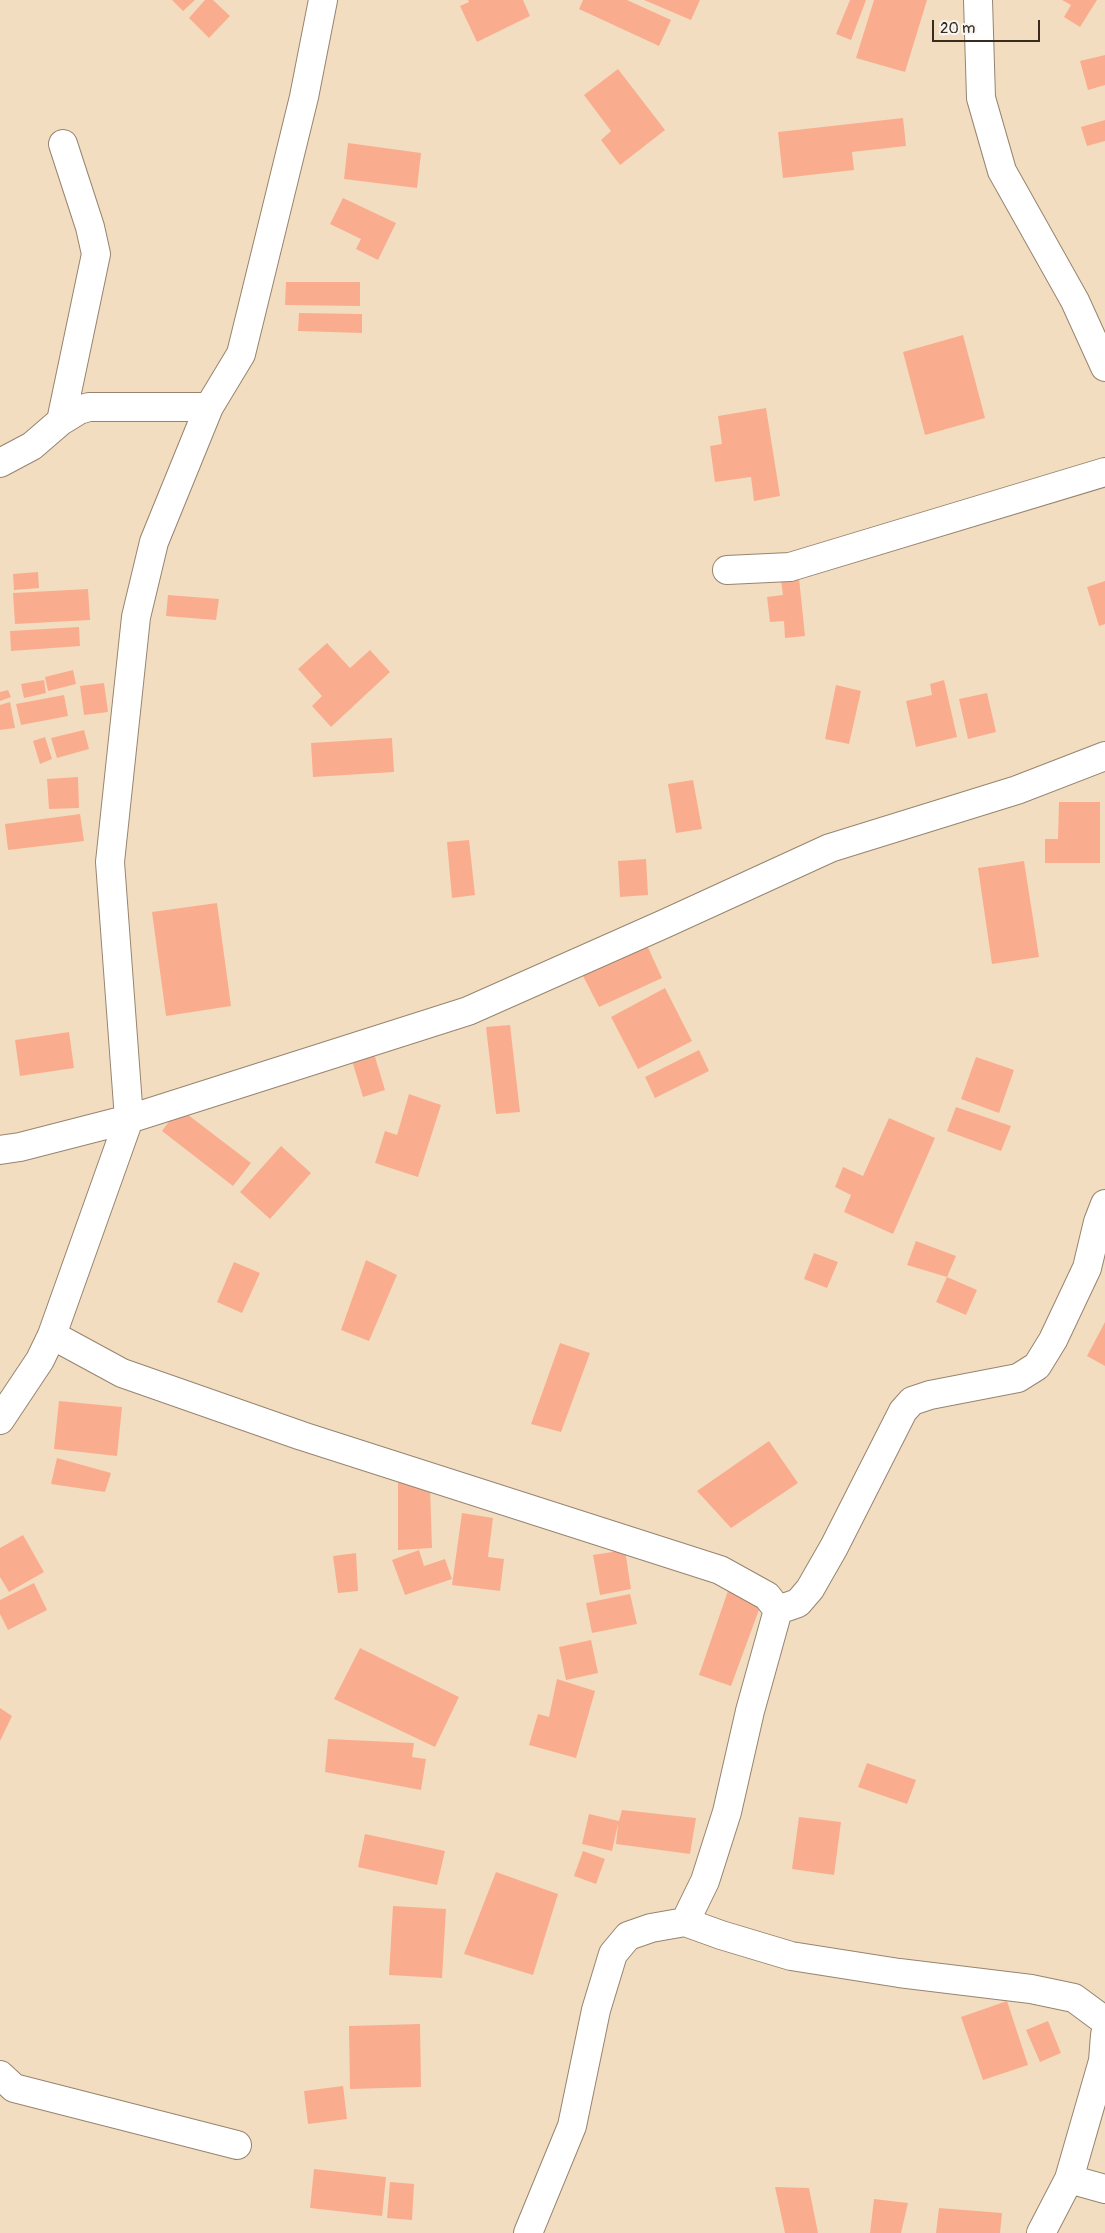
<!DOCTYPE html>
<style>
body{margin:0}
#map{position:relative;width:1105px;height:2233px;overflow:hidden;background:#f3ddc0;font-family:Pangolin,sans-serif}
canvas{display:block}
.scale{position:absolute;left:932px;top:20px;width:108px;height:22px;box-sizing:border-box;border:2px solid #3b2a1e;border-top:0;padding-left:6px;font-size:15px;line-height:18px;white-space:nowrap;color:#3b2a1e;-webkit-text-stroke:4px #f6f6f2;paint-order:stroke}
</style>
<div id="map">
<canvas width="1105" height="2233"></canvas>
<div class="scale">20 m</div>
</div>
<script>
const context = document.querySelector('canvas').getContext('2d');
context.lineJoin = 'round';
function fillPath(path, color) {
  context.fillStyle = color;
  context.fill(path, 'evenodd');
}
function poly(rows) {
  const path = new Path2D();
  for (const r of rows) {
    path.moveTo(r[0], r[1]);
    for (let i = 2; i < r.length; i += 2) path.lineTo(r[i], r[i + 1]);
  }
  return path;
}
function trace(path, color, width, dash) {
  context.strokeStyle = color;
  context.lineWidth = width;
  context.lineCap = dash ? 'butt' : 'round';
  context.setLineDash(dash || []);
  context.stroke(path);
}
fillPath(poly([
 [172,0,195,0,183,11],
 [205,0,213,0,230,16,209,38,189,18],
 [468,0,523,0,530,16,477,42,460,6,469,2],
 [583,0,627,0,671,20,659,46,579,9],
 [644,0,700,0,691,20],
 [850,0,866,0,851,40,836,34],
 [874,0,927,0,905,72,856,58],
 [1062,0,1097,0,1080,27,1064,17,1071,5],
 [1105,55,1105,85,1088,90,1080,61],
 [618,69,665,130,620,165,601,140,611,131,584,95],
 [903,118,906,146,852,152,854,170,783,178,778,132],
 [1105,120,1105,141,1087,146,1081,127],
 [348,143,421,153,417,188,344,179],
 [343,198,396,223,378,260,356,249,361,239,330,224],
 [286,282,360,282,360,306,285,305],
 [299,313,362,314,362,333,298,331],
 [963,335,985,418,925,435,903,352],
 [766,408,780,496,754,501,751,477,715,482,710,446,722,444,718,416],
 [38,572,39,588,14,590,13,574],
 [799,578,805,636,785,638,784,621,770,622,767,597,783,595,781,580],
 [1105,581,1105,624,1099,626,1087,587],
 [88,589,90,620,15,624,13,593],
 [168,595,219,599,216,620,166,616],
 [79,627,80,646,11,651,10,631],
 [327,643,350,668,370,650,390,672,331,727,312,706,322,696,298,669],
 [73,670,76,684,48,691,45,677],
 [44,680,46,693,24,698,21,684],
 [944,680,957,737,916,747,906,701,932,695,930,684],
 [104,683,108,712,84,715,80,686],
 [836,685,861,691,849,744,825,739],
 [8,690,11,697,0,701,0,692],
 [987,693,996,732,968,739,959,699],
 [64,695,68,716,21,725,16,704],
 [10,702,15,728,0,730,0,705],
 [84,730,89,749,57,758,51,738],
 [45,737,52,759,40,764,33,741],
 [392,738,394,772,313,777,311,743],
 [78,777,79,808,49,809,47,779],
 [693,780,702,829,676,833,668,784],
 [1059,802,1100,802,1100,863,1045,863,1045,839,1058,839],
 [80,814,84,841,8,850,5,824],
 [469,840,475,895,452,898,447,842],
 [646,859,648,895,620,897,618,861],
 [1024,861,1039,957,992,964,978,868],
 [217,903,231,1006,166,1016,152,912],
 [645,941,662,978,599,1007,581,972],
 [665,988,692,1041,638,1069,611,1017],
 [510,1025,520,1112,496,1114,486,1027],
 [69,1032,74,1068,20,1076,15,1040],
 [372,1047,385,1090,363,1097,350,1054],
 [699,1050,709,1071,655,1098,645,1077],
 [976,1057,1014,1070,999,1113,961,1099],
 [409,1094,441,1105,418,1177,375,1163,385,1131,397,1135],
 [956,1107,1011,1126,1001,1151,947,1131],
 [179,1108,251,1163,233,1186,162,1131],
 [889,1118,935,1138,893,1234,844,1212,851,1195,835,1187,843,1167,863,1176],
 [281,1146,311,1173,270,1219,240,1192],
 [916,1241,956,1256,947,1277,907,1265],
 [814,1253,838,1262,827,1288,804,1279],
 [366,1260,397,1275,369,1341,341,1330],
 [234,1262,260,1273,242,1313,217,1302],
 [947,1277,977,1290,966,1315,936,1302],
 [1105,1322,1105,1366,1087,1356],
 [560,1343,590,1353,561,1432,531,1424],
 [59,1401,122,1407,117,1456,54,1449],
 [769,1441,798,1483,731,1528,697,1491],
 [57,1458,111,1473,105,1492,51,1484],
 [398,1482,430,1487,432,1548,398,1550],
 [462,1513,493,1518,488,1557,504,1559,500,1591,452,1585],
 [23,1535,44,1572,9,1592,0,1577,0,1548],
 [419,1550,424,1566,445,1559,452,1579,405,1595,392,1560],
 [625,1550,631,1589,600,1595,593,1555],
 [356,1553,358,1591,338,1593,333,1556],
 [34,1583,47,1610,8,1630,0,1614,0,1600],
 [730,1585,764,1596,731,1686,699,1675],
 [630,1594,637,1624,592,1633,586,1603],
 [591,1640,598,1673,566,1680,559,1647],
 [360,1648,459,1697,435,1747,334,1699],
 [557,1679,595,1691,576,1758,529,1745,538,1714,549,1717],
 [0,1708,12,1716,0,1741],
 [328,1739,414,1743,412,1757,426,1759,421,1790,325,1772],
 [867,1763,916,1780,907,1804,858,1787],
 [622,1810,696,1818,690,1854,616,1844,618,1824,612,1851,582,1844,589,1814,619,1821],
 [799,1817,841,1822,834,1875,792,1869],
 [365,1834,445,1851,437,1885,358,1867],
 [583,1851,605,1859,596,1884,574,1876],
 [496,1872,558,1894,533,1975,464,1954],
 [393,1906,446,1909,442,1978,389,1975],
 [1007,2001,1028,2065,983,2080,961,2017],
 [1048,2021,1061,2053,1040,2062,1026,2030],
 [420,2024,421,2087,350,2089,349,2026],
 [343,2086,347,2119,308,2124,304,2091],
 [314,2169,386,2177,382,2216,310,2208],
 [390,2182,414,2184,412,2220,387,2218],
 [775,2187,809,2188,818,2233,785,2233],
 [874,2199,908,2203,901,2233,870,2233],
 [939,2208,1002,2213,1000,2233,936,2233]
]), '#faad8e');
const street = poly([
 [978,0,981,98,1002,171,1075,301,1105,367],
 [61,421,96,254,90,227,63,144],
 [0,463,32,446,61,421,79,410,89,407,209,407],
 [727,570,790,567,1105,472],
 [0,1150,20,1147,129,1119,468,1011,664,924,830,848,1017,790,1105,756],
 [52,1335,122,1373,302,1436,720,1570,767,1596,778,1610,750,1711,727,1812,705,1881,685,1922,651,1928,628,1936,613,1954,596,2010,572,2126,528,2233],
 [0,1420,40,1360,52,1335,129,1119,110,862,136,617,154,542,209,407,241,354,304,97,323,0],
 [778,1610,798,1603,810,1589,834,1547,903,1411,912,1401,930,1395,1018,1378,1037,1366,1053,1340,1087,1268,1098,1222,1105,1204],
 [685,1922,721,1935,791,1956,899,1973,1031,1989,1074,1998,1105,2021],
 [0,2075,14,2088,237,2145],
 [1069,2179,1103,2061,1105,2035],
 [1041,2233,1069,2179,1105,2189]
]);
trace(street, '#97846f', 30);
trace(street, '#fff', 28);
</script>
